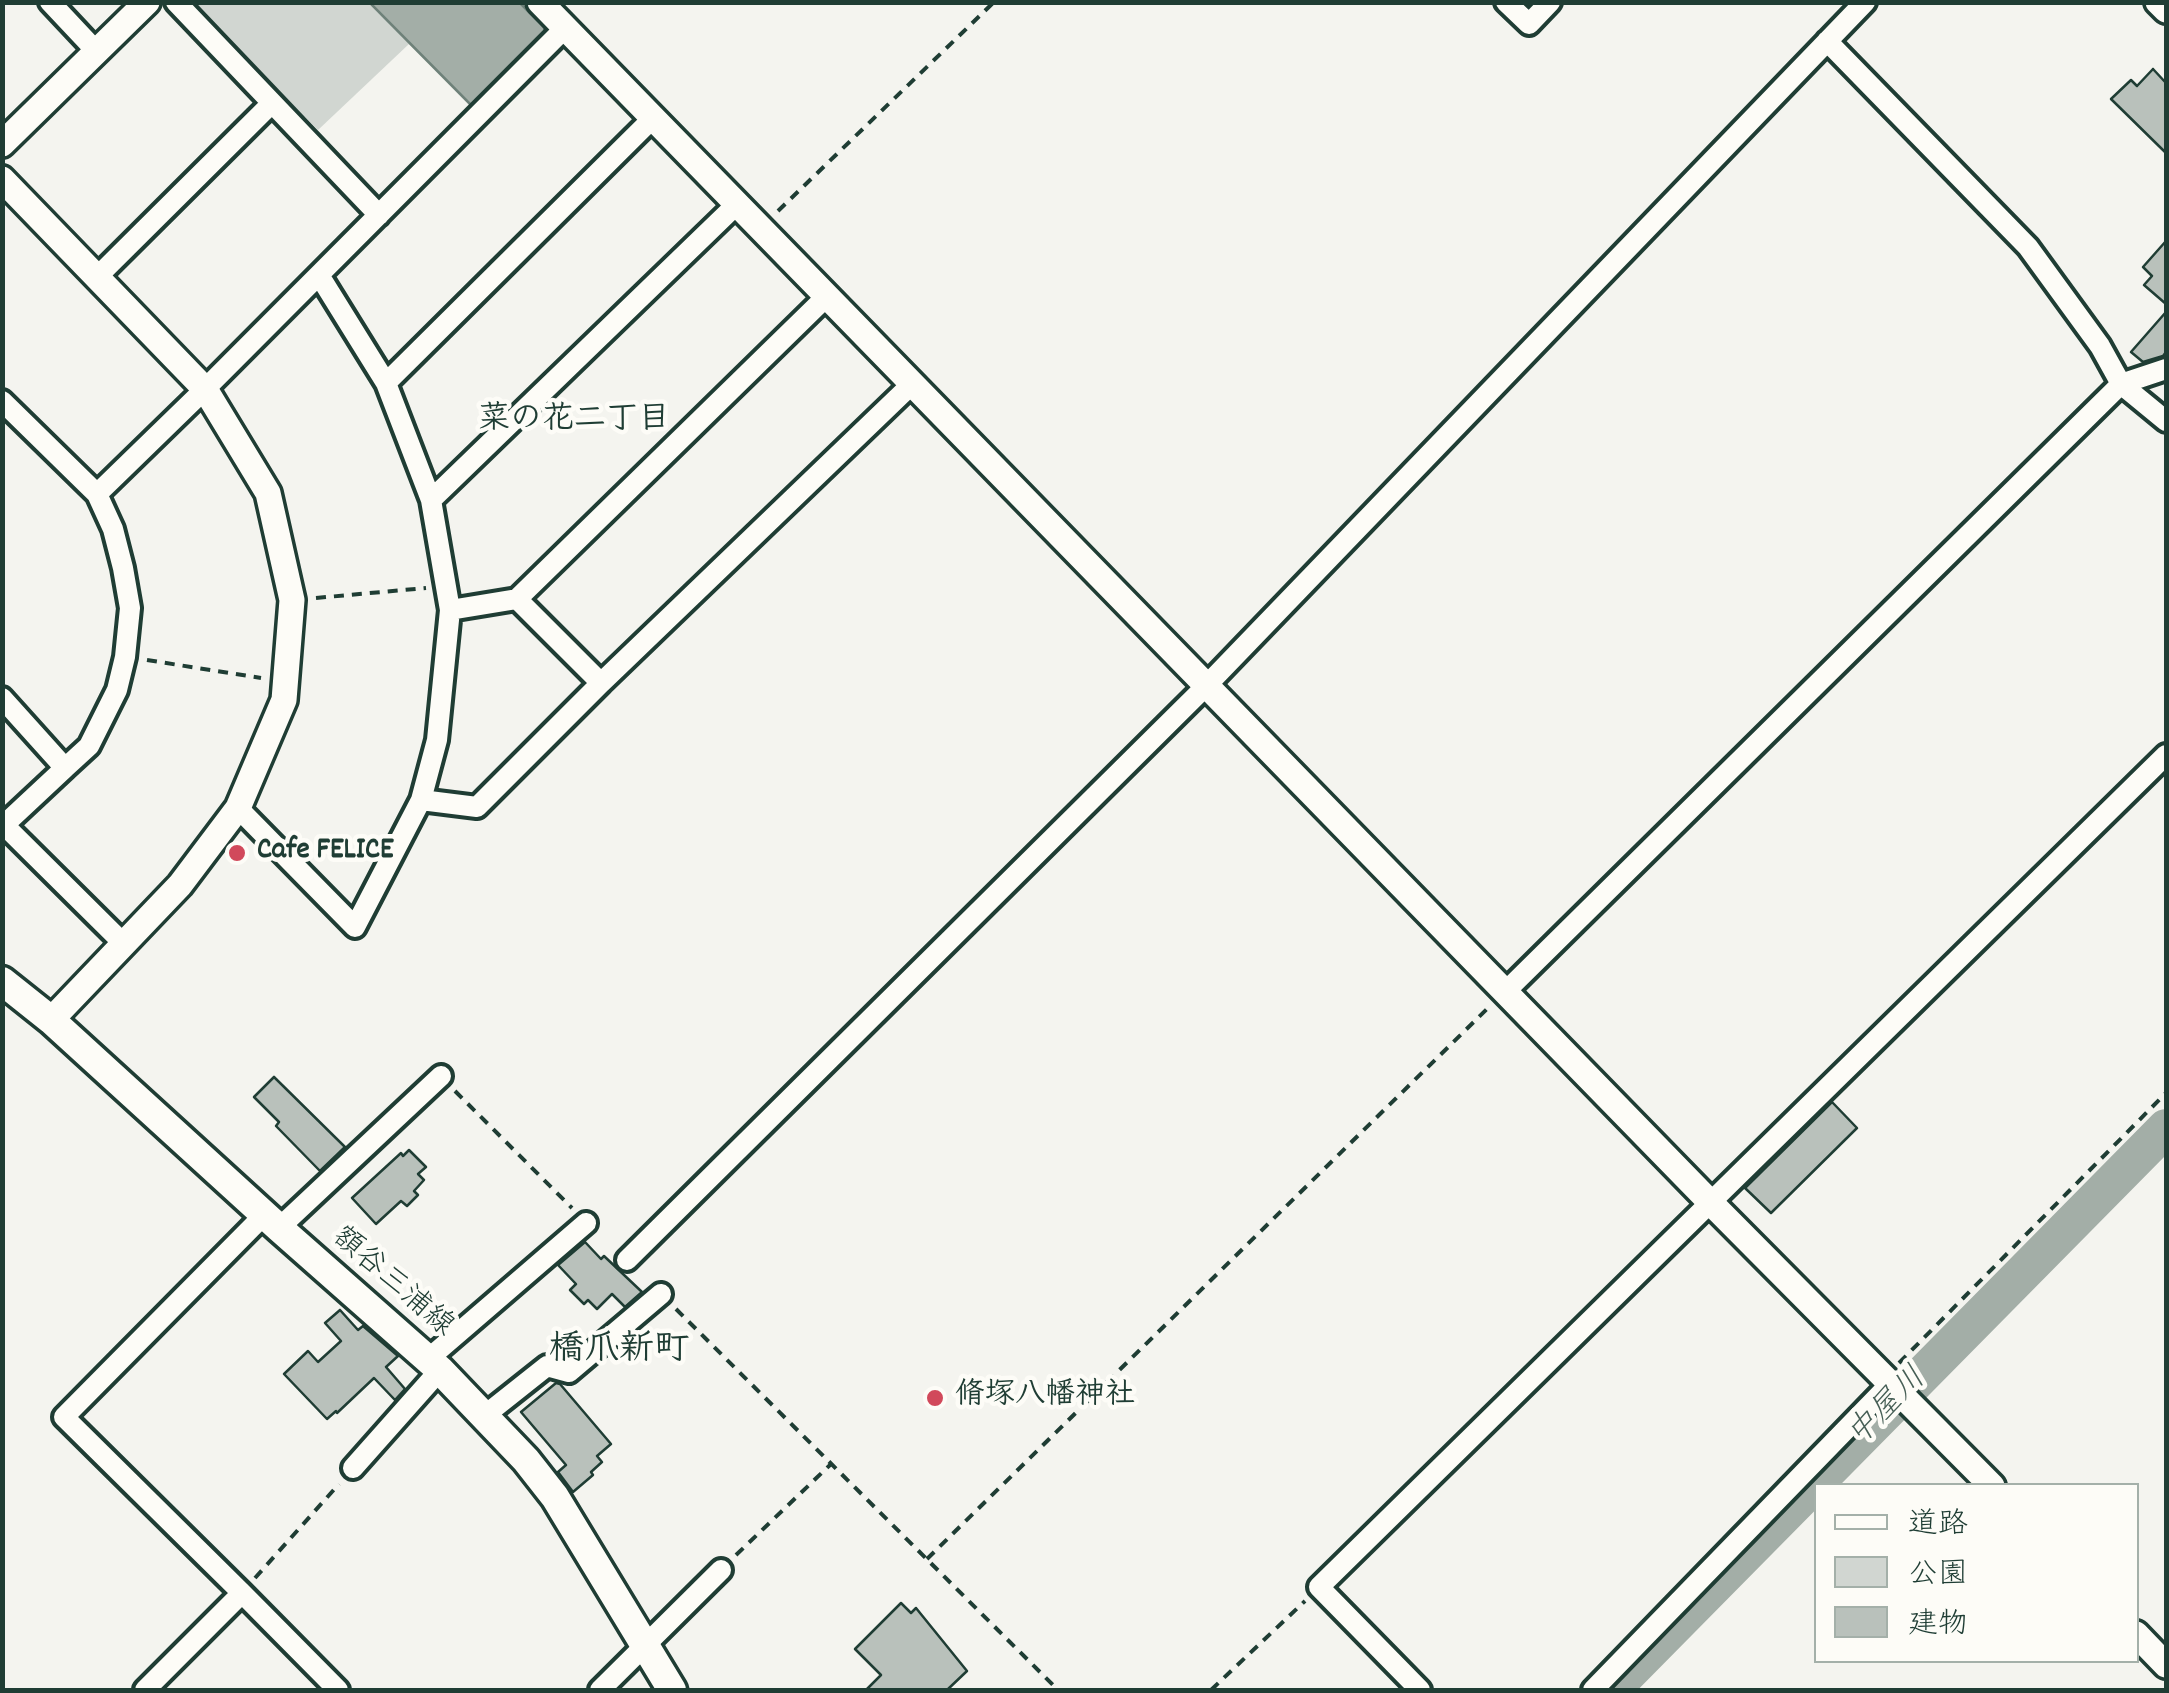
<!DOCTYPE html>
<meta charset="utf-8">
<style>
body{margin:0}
#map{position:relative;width:2169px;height:1693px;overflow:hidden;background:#f4f4ef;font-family:Dekko,"Klee One",sans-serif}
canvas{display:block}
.frame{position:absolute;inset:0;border:5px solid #1f3d34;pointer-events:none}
.legend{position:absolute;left:1814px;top:1483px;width:325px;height:180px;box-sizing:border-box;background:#fdfcf7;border:2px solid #a4b0a9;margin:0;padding:12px 18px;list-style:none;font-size:30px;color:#1f3d34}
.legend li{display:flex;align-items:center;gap:20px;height:50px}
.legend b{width:50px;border:2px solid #a4b0a9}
</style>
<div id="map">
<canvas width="2169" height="1693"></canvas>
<div class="frame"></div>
<ul class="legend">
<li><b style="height:12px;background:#fdfcf7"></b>道路</li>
<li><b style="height:28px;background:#d1d6d1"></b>公園</li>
<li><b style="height:28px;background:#b9c1bb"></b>建物</li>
</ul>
</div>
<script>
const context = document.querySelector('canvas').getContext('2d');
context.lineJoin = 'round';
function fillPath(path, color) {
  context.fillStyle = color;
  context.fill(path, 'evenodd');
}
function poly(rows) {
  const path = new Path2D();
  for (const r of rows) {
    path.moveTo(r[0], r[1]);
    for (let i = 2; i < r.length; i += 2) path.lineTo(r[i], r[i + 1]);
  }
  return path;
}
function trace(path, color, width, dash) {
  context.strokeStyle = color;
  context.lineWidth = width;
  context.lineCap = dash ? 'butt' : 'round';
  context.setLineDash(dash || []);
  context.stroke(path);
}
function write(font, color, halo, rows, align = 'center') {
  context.font = font + ' Dekko,"Klee One",sans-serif';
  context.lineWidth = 9;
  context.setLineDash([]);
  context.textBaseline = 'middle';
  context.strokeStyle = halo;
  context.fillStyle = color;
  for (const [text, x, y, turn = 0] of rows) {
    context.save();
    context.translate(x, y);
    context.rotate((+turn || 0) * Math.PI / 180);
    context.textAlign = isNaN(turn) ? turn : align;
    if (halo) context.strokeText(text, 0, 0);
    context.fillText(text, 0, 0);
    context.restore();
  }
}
fillPath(poly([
 [193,3,368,3,409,44,318,130]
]), '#d1d6d1');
const water = poly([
 [370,3,520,3,544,27,545,38,473,107,370,3]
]);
fillPath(water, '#a3aea7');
trace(water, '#6e8179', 2.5);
trace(poly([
 [1611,1690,2166,1128]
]), '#a3aea7', 38);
const building = poly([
 [2153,69,2166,83,2166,153,2111,99,2131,80,2137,86,2153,69],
 [2166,241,2166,304,2144,285,2152,276,2143,267,2166,241],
 [2166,312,2166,352,2163,356,2143,362,2131,352,2166,312],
 [274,1077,345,1147,320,1171,276,1126,279,1122,254,1097,274,1077],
 [1832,1102,1857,1128,1771,1213,1745,1188,1832,1102],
 [409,1150,426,1167,418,1174,424,1180,414,1191,418,1195,407,1206,401,1201,376,1224,352,1198,401,1153,403,1156,409,1150],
 [585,1242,601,1259,604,1256,642,1292,625,1307,612,1294,597,1309,588,1300,584,1304,570,1290,576,1284,558,1265,585,1242],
 [340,1310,358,1330,363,1326,398,1356,386,1367,405,1389,395,1400,374,1378,337,1413,336,1411,327,1419,284,1374,308,1351,318,1362,341,1341,325,1323,340,1310],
 [556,1383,560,1384,611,1444,597,1456,602,1462,591,1472,593,1475,573,1492,558,1472,566,1465,521,1412,556,1383],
 [901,1603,911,1613,916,1608,967,1671,947,1690,866,1690,881,1675,855,1649,901,1603]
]);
fillPath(building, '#b9c1bb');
trace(building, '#1f3d34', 2.5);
const minor = poly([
 [50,2,97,52],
 [176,2,379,215],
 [1506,2,1529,24,1550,2],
 [1827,41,2028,247,2100,346,2121,384,2166,421],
 [97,277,272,103],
 [386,383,653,118],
 [2,401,97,494,205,389,565,28],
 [431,500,737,204],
 [517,599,601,683,912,384],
 [450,610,517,599,827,296],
 [2,698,65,768,4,825,124,944],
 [65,768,89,746,117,690,125,657,130,608,123,568,113,529,97,494],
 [421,800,477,807,601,683],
 [238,808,355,927,421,800,437,740,450,610,431,500,386,383,319,275],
 [1506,991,2121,384,2166,369],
 [264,1215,64,1417,242,1593,338,1690],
 [279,1228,441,1076],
 [627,1260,1206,686,1865,2],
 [427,1360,586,1223],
 [484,1416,547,1366,569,1372,661,1294],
 [353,1468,440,1370],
 [145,1690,242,1593],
 [600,1690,721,1570],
 [1420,1690,1319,1587,2166,755],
 [1593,1690,1891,1383]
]);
const tertiary = poly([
 [540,2,1710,1202,1992,1486],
 [2158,2,2166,10],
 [2,144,147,2],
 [2,179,205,389,268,493,292,600,284,700,238,808,180,885,51,1020],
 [2136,1634,2166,1665]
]);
const secondary = poly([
 [2,981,51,1020,279,1228,440,1370,526,1460,555,1497,672,1690]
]);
trace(minor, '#1f3d34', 28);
trace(tertiary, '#1f3d34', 32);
trace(secondary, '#1f3d34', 35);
trace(poly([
 [778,211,994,2],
 [316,598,426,588],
 [147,660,261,678],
 [455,1091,572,1208],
 [676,1309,1058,1690],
 [1899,1363,2166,1093],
 [736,1555,830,1465],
 [927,1559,1490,1006],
 [255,1578,339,1484],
 [1211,1690,1305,1601]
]), '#1f3d34', 4, [10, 8]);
trace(minor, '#fdfcf7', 20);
trace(tertiary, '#fdfcf7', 25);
trace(secondary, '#fdfcf7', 28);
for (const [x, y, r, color] of [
 [237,853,10,"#d1495b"],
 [935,1398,10,"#d1495b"]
]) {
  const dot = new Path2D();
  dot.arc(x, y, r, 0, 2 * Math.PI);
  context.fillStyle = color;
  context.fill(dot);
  trace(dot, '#fdfcf7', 4);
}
write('bold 30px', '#1f3d34', '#fdfcf7', [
 ["Cafe FELICE",257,853],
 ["脩塚八幡神社",955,1398]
], 'left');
write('30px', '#1f3d34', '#fdfcf7', [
 ["額谷三浦線",391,1284,41]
]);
write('bold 32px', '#1f3d34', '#fdfcf7', [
 ["菜の花二丁目",574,423]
]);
write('italic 32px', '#475f56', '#fdfcf7', [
 ["中屋川",1889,1409,-45]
]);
write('bold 35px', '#1f3d34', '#fdfcf7', [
 ["橋爪新町",619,1353]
]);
</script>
